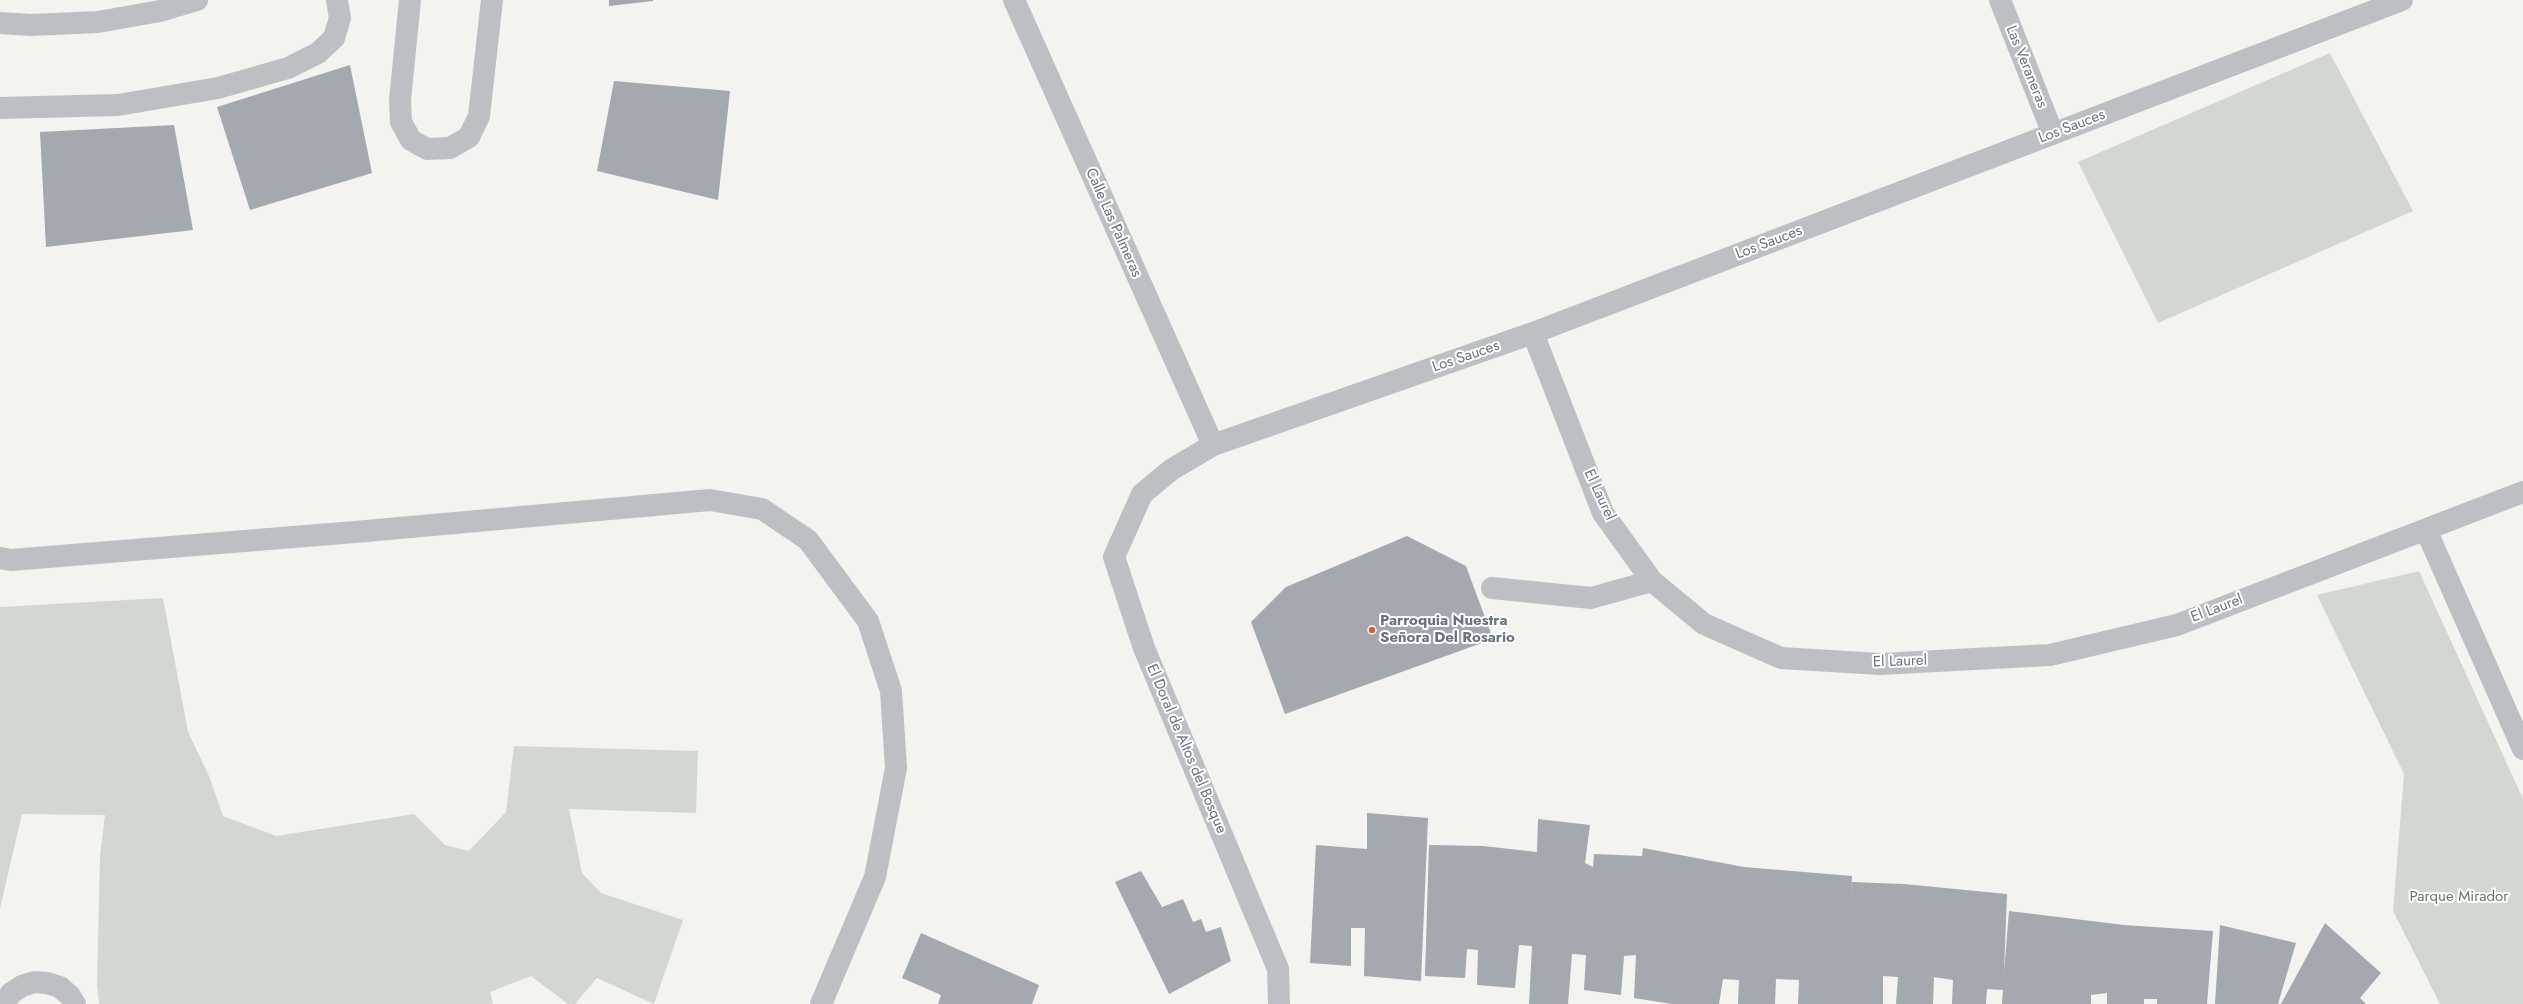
<!DOCTYPE html>
<meta charset="utf-8">
<style>
body{margin:0}
canvas{display:block;background:#f3f3f0}
</style>
<canvas width="2523" height="1004"></canvas>
<script>
const context = document.querySelector('canvas').getContext('2d');
context.lineJoin = 'round';
function fillPath(path, color) {
  context.fillStyle = color;
  context.fill(path, 'evenodd');
}
function poly(rows) {
  const path = new Path2D();
  for (const r of rows) {
    path.moveTo(r[0], r[1]);
    for (let i = 2; i < r.length; i += 2) path.lineTo(r[i], r[i + 1]);
  }
  return path;
}
function trace(path, color, width, dash) {
  context.strokeStyle = color;
  context.lineWidth = width;
  context.lineCap = dash ? 'butt' : 'round';
  context.setLineDash(dash || []);
  context.stroke(path);
}
function write(font, color, halo, rows, align = 'center') {
  context.font = font + ' Jost,sans-serif';
  context.lineWidth = 4;
  context.setLineDash([]);
  context.textBaseline = 'middle';
  context.strokeStyle = halo;
  context.fillStyle = color;
  for (const [text, x, y, turn = 0] of rows) {
    context.save();
    context.translate(x, y);
    context.rotate((+turn || 0) * Math.PI / 180);
    context.textAlign = isNaN(turn) ? turn : align;
    if (halo) context.strokeText(text, 0, 0);
    context.fillText(text, 0, 0);
    context.restore();
  }
}
fillPath(poly([
 [2330,53,2413,211,2158,323,2078,162],
 [2419,571,2523,799,2523,1004,2440,1004,2393,911,2404,774,2317,595],
 [163,598,188,732,209,776,223,816,276,836,414,814,445,845,469,851,506,812,514,746,698,751,696,813,569,809,582,873,601,893,683,920,654,1004,597,978,575,1004,568,1004,531,976,490,992,493,1004,99,1004,97,985,100,856,105,815,22,814,0,908,0,607]
]), '#d2d8d0');
fillPath(poly([
 [609,0,653,0,653,1,609,6],
 [350,65,372,173,250,210,217,107],
 [614,81,730,91,718,200,597,171],
 [174,125,193,230,46,247,40,132],
 [1407,536,1466,566,1493,639,1285,714,1251,622,1286,587],
 [1367,813,1428,818,1421,981,1364,976,1365,928,1351,928,1351,966,1310,963,1316,845,1367,849],
 [1538,819,1590,825,1585,863,1593,867,1594,854,1642,856,1643,848,1744,867,1852,876,1851,894,1852,882,1904,884,2007,894,2004,973,2009,911,2124,925,2213,931,2207,1004,2157,1004,2157,999,2144,999,2144,1004,2107,1004,2107,993,2091,995,2091,1004,2002,1004,2003,990,1987,989,1986,1004,1952,1004,1953,980,1934,977,1933,1004,1896,1004,1898,977,1883,976,1883,1004,1798,1004,1799,980,1776,979,1775,1004,1738,1004,1739,980,1723,979,1719,1004,1672,1004,1634,998,1636,955,1624,956,1621,995,1584,990,1586,955,1572,954,1568,1004,1529,1004,1532,946,1519,945,1515,988,1477,985,1478,950,1467,949,1465,978,1425,976,1429,845,1483,846,1537,852],
 [1141,871,1162,907,1183,899,1193,922,1201,919,1206,932,1221,927,1231,961,1169,994,1115,882],
 [2325,923,2381,973,2360,998,2366,1004,2281,1004],
 [2220,925,2296,943,2278,1004,2215,1004],
 [921,933,1039,985,1032,1004,938,1004,941,995,902,978]
]), '#a3a9ae');
trace(poly([
 [410,0,400,100,401,122,411,140,427,149,450,148,469,137,479,116,492,0],
 [1014,0,1213,445],
 [2000,0,2053,134],
 [0,23,31,25,98,22,160,11,197,0],
 [0,108,118,105,218,88,288,68,318,53,334,38,340,18,337,0],
 [1533,333,1603,513,1652,581,1704,624,1781,658,1880,664,2050,655,2177,625,2523,492],
 [2426,530,2523,749],
 [0,558,11,560,355,532,710,500,762,509,808,540,868,621,891,691,896,768,875,877,821,1004],
 [1492,588,1591,598,1652,581],
 [4,1004,11,993,22,986,34,982,47,983,60,987,70,996,75,1004],
 [1279,1004,1278,969,1144,648,1114,557,1142,494,1171,470,1213,445,1533,333,2402,0]
]), '#bdc0c3', 22);
for (const [x, y, r, color] of [
 [1372,630,4,"#cc6337"]
]) {
  const dot = new Path2D();
  dot.arc(x, y, r, 0, 2 * Math.PI);
  context.fillStyle = color;
  context.fill(dot);
  trace(dot, '#fff', 1.5);
}
write('15px', '#66727d', '#fff', [
 ["Las Veraneras",2026,67,68],
 ["Los Sauces",2072,127,-21],
 ["Calle Las Palmeras",1113,223,66],
 ["Los Sauces",1769,243,-21],
 ["Los Sauces",1466,357,-19],
 ["El Laurel",1599,495,65],
 ["El Laurel",2217,609,-21],
 ["El Laurel",1900,662,-2],
 ["El Doral de Altos del Bosque",1186,749,67]
]);
write('bold 15px', '#66727d', '#fff', [
 ["Parroquia Nuestra",1380,621],
 ["Señora Del Rosario",1380,638]
], 'left');
write('15px', '#677564', '#fff', [
 ["Parque Mirador",2459,897]
]);
</script>
